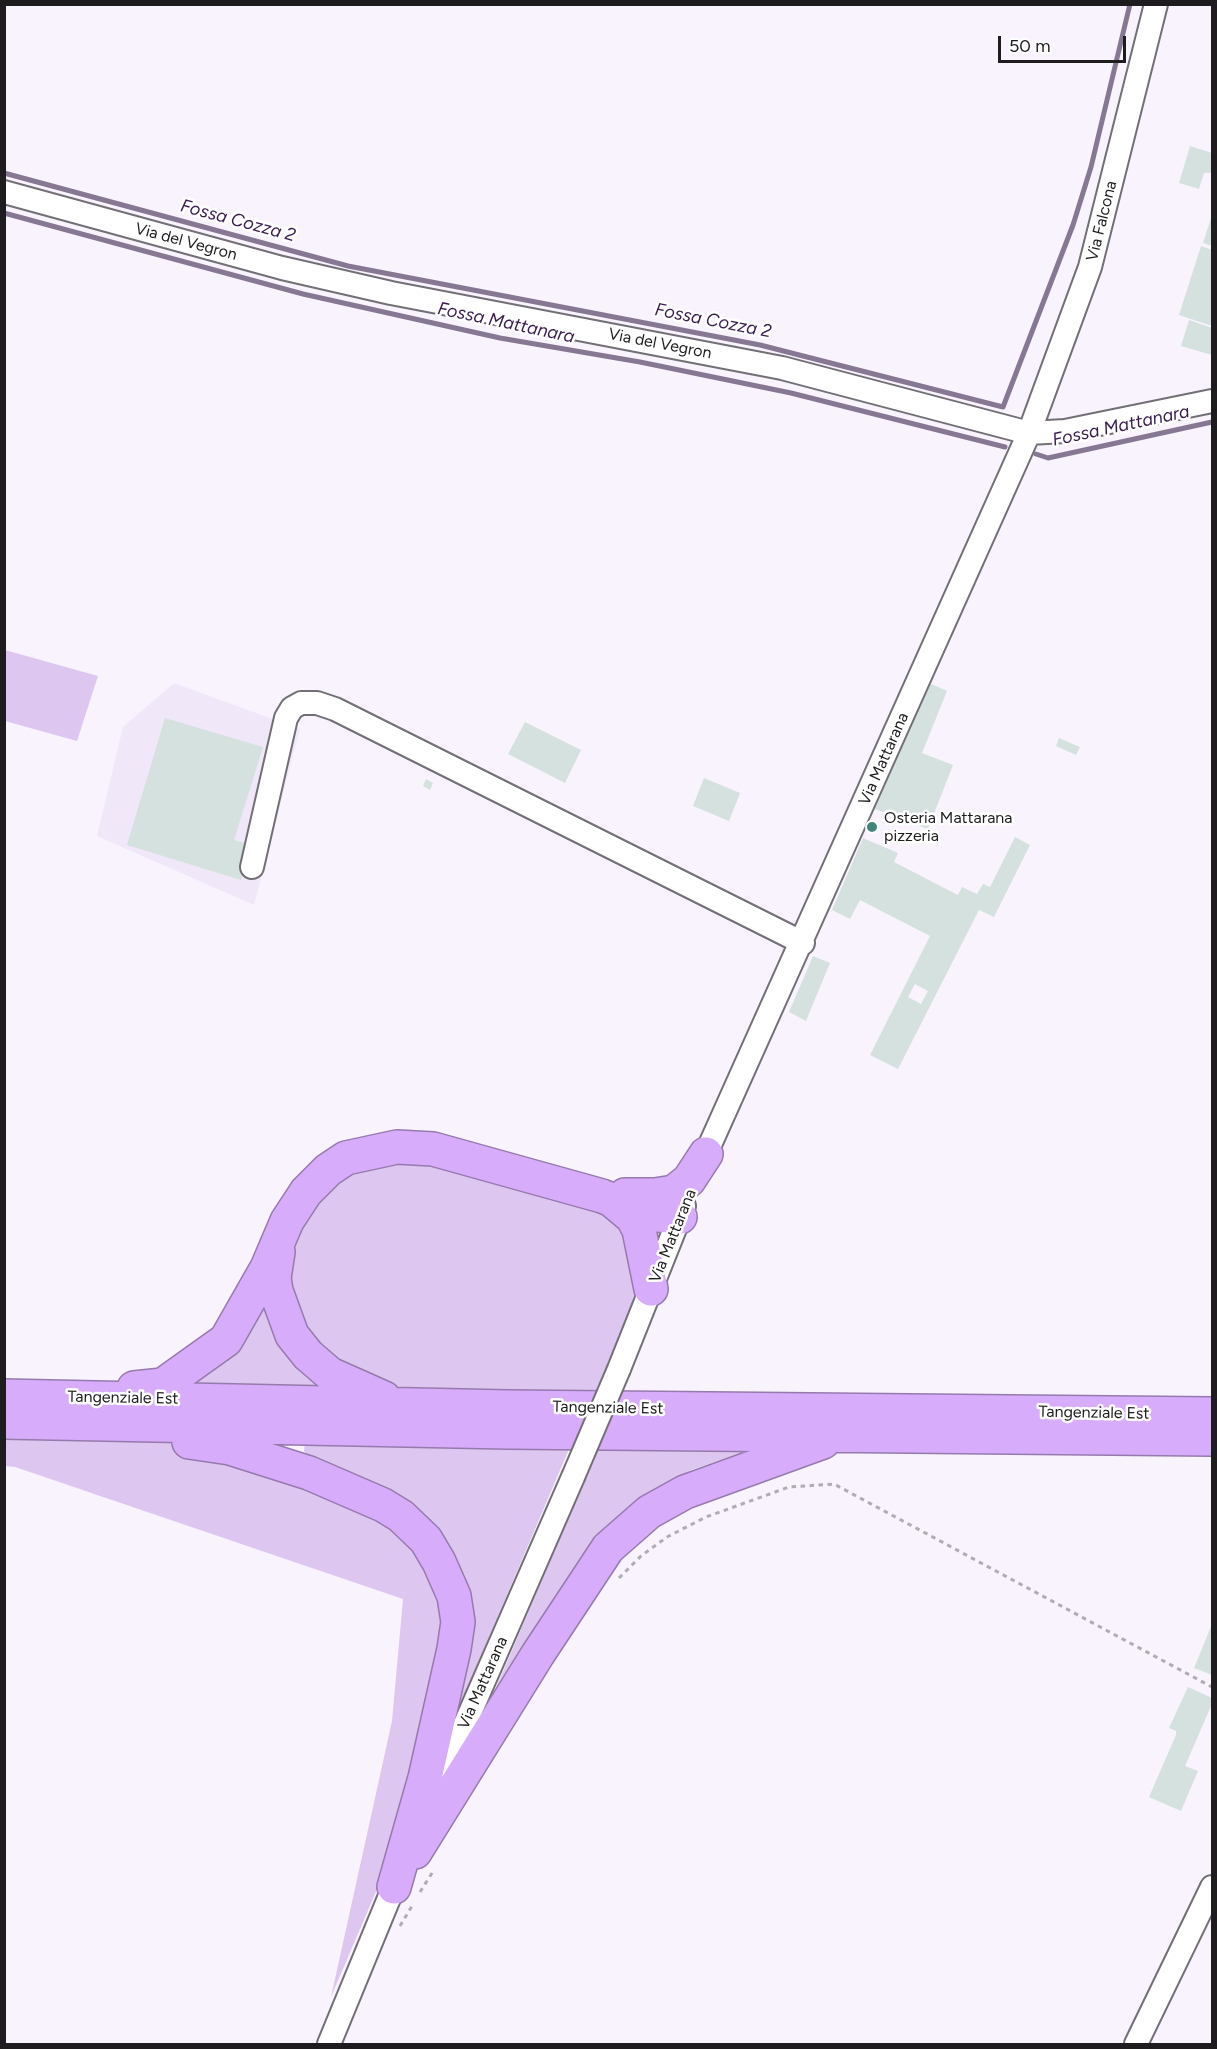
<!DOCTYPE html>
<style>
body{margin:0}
#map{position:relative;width:1217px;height:2049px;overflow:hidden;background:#f8f3fd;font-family:Figtree,sans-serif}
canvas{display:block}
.frame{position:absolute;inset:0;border:6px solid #1e1c1f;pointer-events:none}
.scale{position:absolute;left:998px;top:36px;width:128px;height:27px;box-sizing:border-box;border:3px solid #1e1c1f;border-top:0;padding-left:8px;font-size:18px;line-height:21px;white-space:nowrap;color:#1e1c1f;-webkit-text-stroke:4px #fff;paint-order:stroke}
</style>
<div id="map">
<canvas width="1217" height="2049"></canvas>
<div class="frame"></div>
<div class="scale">50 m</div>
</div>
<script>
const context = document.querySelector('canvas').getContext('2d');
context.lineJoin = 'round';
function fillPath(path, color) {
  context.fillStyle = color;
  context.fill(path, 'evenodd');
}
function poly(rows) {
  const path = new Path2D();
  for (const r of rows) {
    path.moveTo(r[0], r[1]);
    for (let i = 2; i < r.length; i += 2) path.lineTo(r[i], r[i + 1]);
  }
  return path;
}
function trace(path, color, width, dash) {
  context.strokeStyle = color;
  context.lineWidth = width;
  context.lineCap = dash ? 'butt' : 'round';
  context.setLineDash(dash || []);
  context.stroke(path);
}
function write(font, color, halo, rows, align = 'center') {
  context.font = font + ' Figtree,sans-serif';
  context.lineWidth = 5;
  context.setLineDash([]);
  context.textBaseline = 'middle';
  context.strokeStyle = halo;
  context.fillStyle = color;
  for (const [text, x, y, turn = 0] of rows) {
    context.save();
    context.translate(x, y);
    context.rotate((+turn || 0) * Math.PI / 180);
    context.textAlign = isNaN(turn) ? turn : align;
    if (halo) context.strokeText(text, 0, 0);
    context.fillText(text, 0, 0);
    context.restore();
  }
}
fillPath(poly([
 [174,683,300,729,254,905,97,836,123,727]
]), '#f0e7f8');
fillPath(poly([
 [5,650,98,676,77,741,5,721],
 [414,1157,621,1217,638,1281,630,1310,596,1394,380,1386,366,1382,308,1338,285,1272,285,1254,333,1179],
 [260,1299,319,1376,320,1388,196,1384,195,1382],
 [4,1438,189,1442,302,1476,403,1536,426,1570,436,1589,441,1624,437,1678,401,1833,331,1997,392,1721,403,1599,15,1467,5,1466],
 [602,1440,758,1447,691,1470,654,1491,466,1758],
 [305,1442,572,1442,439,1755,450,1567,308,1457,304,1451]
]), '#ddc7f0');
trace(poly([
 [4,173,348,266,760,345,1003,407,1073,225,1091,167,1130,4],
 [4,213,303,294,500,338,640,362,791,393,1005,447],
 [1036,454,1048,458,1212,422]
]), '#867793', 5);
fillPath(poly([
 [1190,146,1212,153,1212,173,1204,173,1199,189,1179,183],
 [1212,215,1212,246,1203,243],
 [1201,246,1212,250,1212,326,1179,315],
 [1189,320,1212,328,1212,355,1181,346],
 [929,683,947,691,922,753,953,765,928,829,875,809],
 [165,718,263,747,234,840,252,845,241,880,127,845],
 [525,722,581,750,565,783,508,754],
 [1059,738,1080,747,1076,755,1056,746],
 [704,778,740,793,729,821,693,806],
 [426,779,433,783,430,790,423,786],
 [1015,837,1030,845,994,917,979,910,898,1069,870,1055,930,936,860,900,850,919,832,910,863,838,898,853,894,862,958,895,962,887,977,894,983,884,990,887],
 [915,984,928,991,921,1004,908,997],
 [813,956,830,963,806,1021,789,1012],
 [1212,1624,1212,1675,1194,1668],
 [1188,1687,1212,1698,1212,1704,1185,1766,1198,1771,1181,1811,1149,1797,1176,1735,1176,1731,1169,1728]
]), '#d5e1df');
const minor = poly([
 [4,192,282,268,391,293,782,368,1029,433,1065,431,1212,401],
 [252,867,286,718,292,708,301,703,317,703,335,709,803,943],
 [700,1167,1029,433,1090,267,1156,4],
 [619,1369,684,1206],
 [431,1802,573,1477],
 [329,2044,399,1874],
 [1136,2044,1212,1887]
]);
const highway = poly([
 [625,1195,655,1195,674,1192,689,1180,706,1154],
 [614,1202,633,1218,639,1230,651,1289],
 [278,1252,274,1278,276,1291,292,1335,308,1355,330,1374,384,1398],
 [134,1388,163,1385,226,1340,267,1268,287,1221,306,1192,328,1170,346,1158,397,1147,433,1149,602,1196,647,1214,680,1217],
 [4,1396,508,1407,1212,1414],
 [4,1422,507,1432,1212,1439],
 [189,1442,230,1448,309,1473,383,1505,401,1516,426,1540,439,1562,454,1596,458,1622,454,1649,425,1778,394,1887],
 [415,1852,538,1654,608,1548,649,1512,685,1492,823,1442]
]);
trace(minor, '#736f77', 26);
trace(highway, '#967aad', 36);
trace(poly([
 [619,1578,641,1556,667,1537,706,1517,789,1487,834,1484,1212,1687],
 [420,1892,434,1870],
 [400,1926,412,1906]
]), '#b0acb4', 3, [4.5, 4.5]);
trace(minor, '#fff', 22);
trace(highway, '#d7acfa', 33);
const minorBridge = poly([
 [573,1477,619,1369]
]);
trace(minorBridge, '#736f77', 26, []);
trace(minorBridge, '#fff', 22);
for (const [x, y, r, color] of [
 [872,827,6,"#41867c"]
]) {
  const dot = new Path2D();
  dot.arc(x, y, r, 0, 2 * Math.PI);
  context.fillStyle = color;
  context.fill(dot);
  trace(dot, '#fff', 2);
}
write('16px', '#1e1c1f', '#fff', [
 ["Via Falcona",1102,221,-76],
 ["Via del Vegron",186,242,15],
 ["Via del Vegron",660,344,11],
 ["Via Mattarana",884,759,-66],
 ["Via Mattarana",673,1236,-68],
 ["Tangenziale Est",123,1398,1],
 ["Tangenziale Est",608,1408,1],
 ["Tangenziale Est",1094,1413,1],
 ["Via Mattarana",483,1683,-66]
]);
write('16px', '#1e1c1f', '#fff', [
 ["Osteria Mattarana",884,818],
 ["pizzeria",884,836]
], 'left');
write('italic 18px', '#391c4e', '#fff', [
 ["Fossa Cozza 2",238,221,15],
 ["Fossa Cozza 2",713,321,11],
 ["Fossa Mattanara",506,323,12],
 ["Fossa Mattanara",1121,426,-12]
]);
</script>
